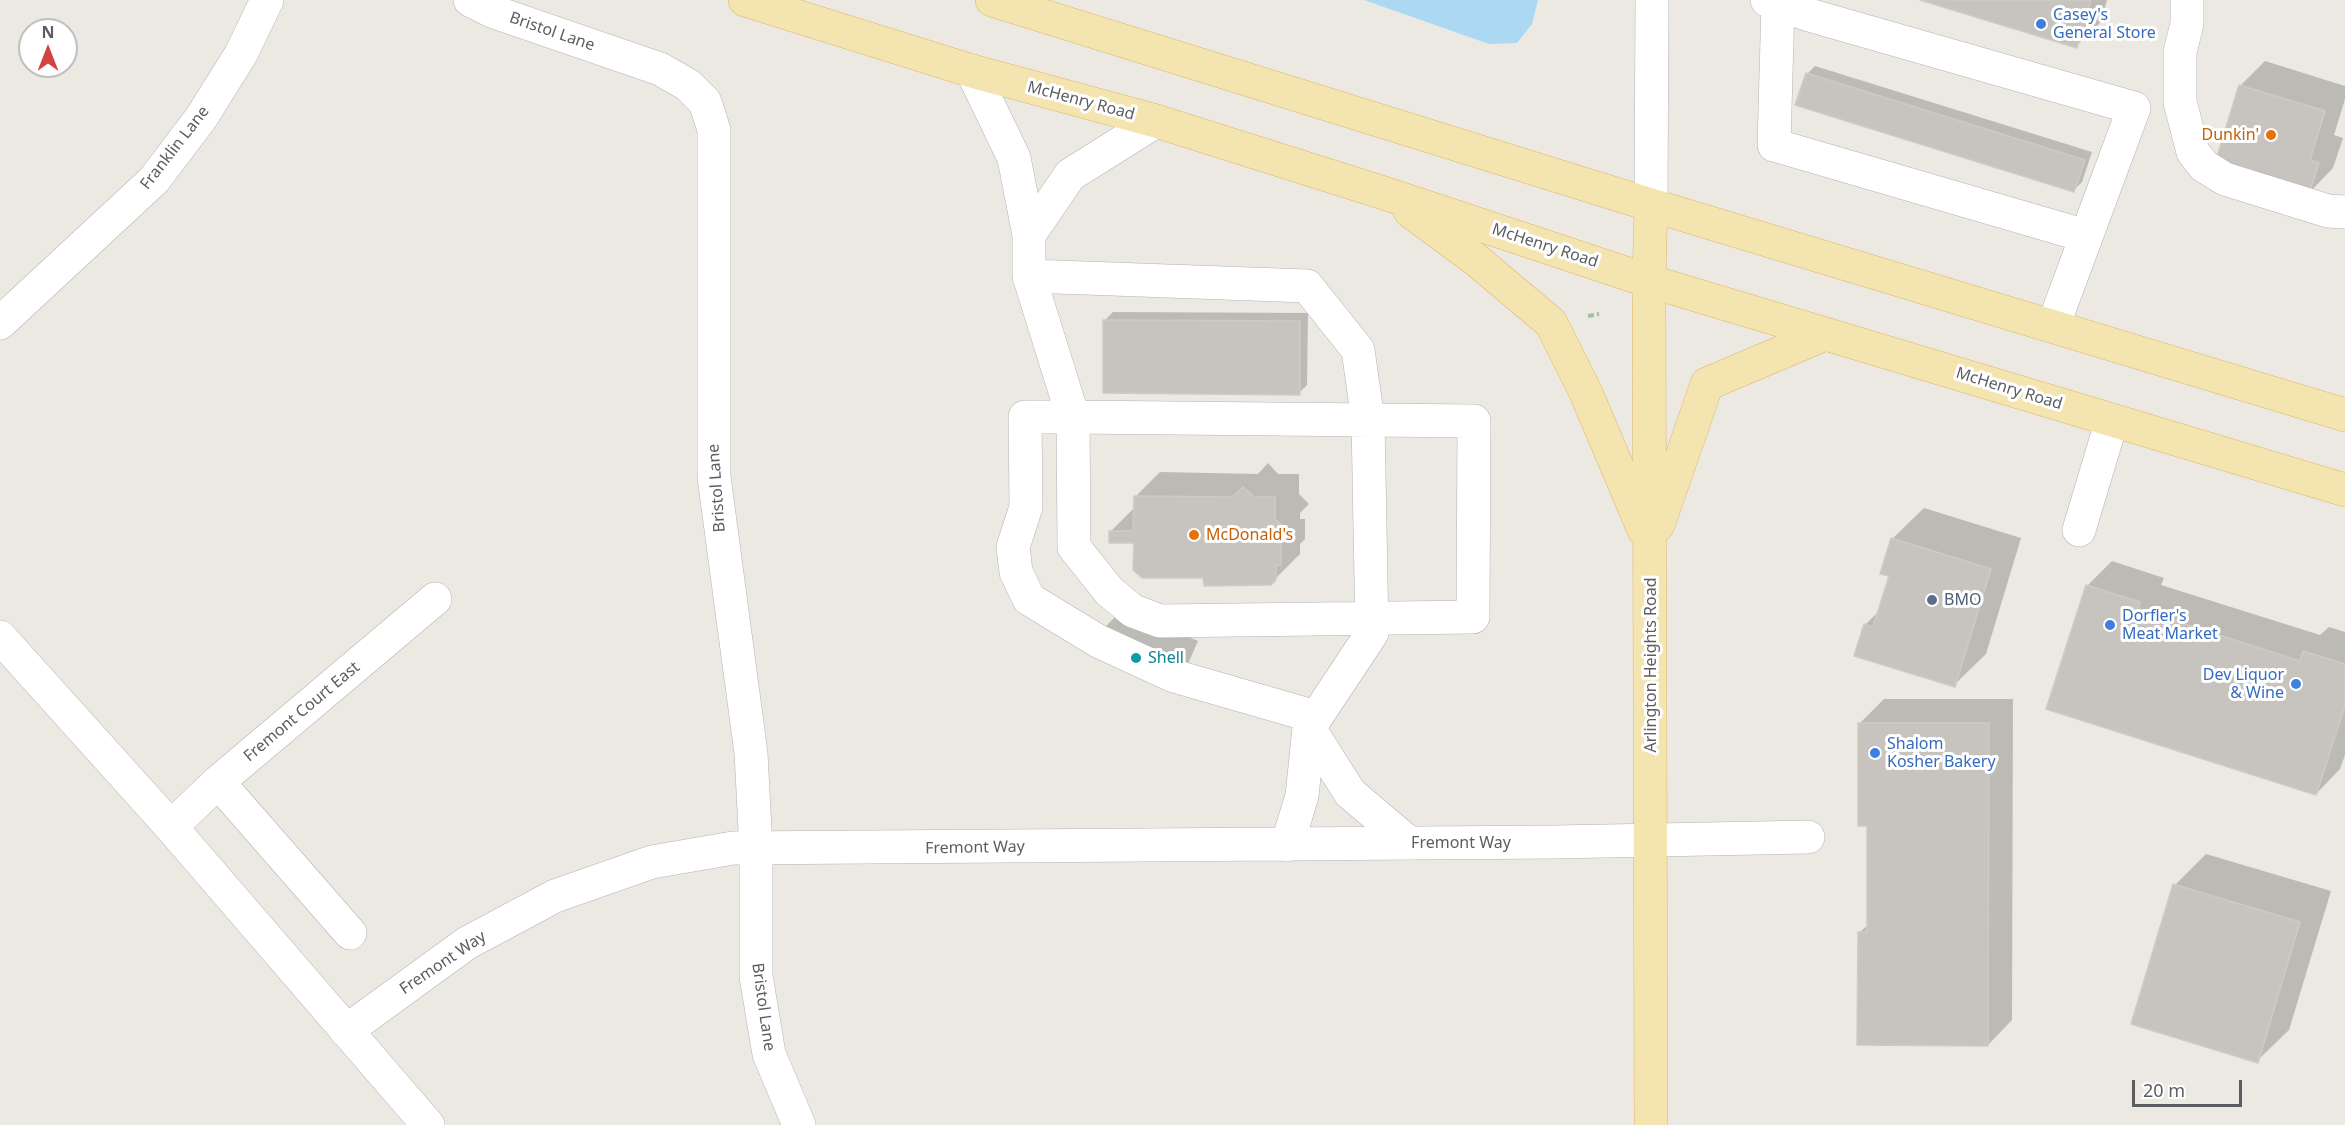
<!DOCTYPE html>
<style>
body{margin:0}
#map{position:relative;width:2345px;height:1125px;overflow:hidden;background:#ece9e3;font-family:"Noto Sans",sans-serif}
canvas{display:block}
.north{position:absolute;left:18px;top:18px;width:60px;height:60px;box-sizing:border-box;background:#fff;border:2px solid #bdbfc0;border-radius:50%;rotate:0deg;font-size:16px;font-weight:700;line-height:24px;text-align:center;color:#5b5e61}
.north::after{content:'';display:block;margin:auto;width:21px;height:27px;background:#d24342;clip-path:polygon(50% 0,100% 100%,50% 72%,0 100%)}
.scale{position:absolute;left:2132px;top:1080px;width:110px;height:27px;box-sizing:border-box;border:3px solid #5b5e61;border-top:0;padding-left:8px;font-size:18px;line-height:21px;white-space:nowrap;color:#5b5e61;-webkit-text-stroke:4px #fff;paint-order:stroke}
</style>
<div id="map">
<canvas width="2345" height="1125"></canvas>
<div class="north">N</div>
<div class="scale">20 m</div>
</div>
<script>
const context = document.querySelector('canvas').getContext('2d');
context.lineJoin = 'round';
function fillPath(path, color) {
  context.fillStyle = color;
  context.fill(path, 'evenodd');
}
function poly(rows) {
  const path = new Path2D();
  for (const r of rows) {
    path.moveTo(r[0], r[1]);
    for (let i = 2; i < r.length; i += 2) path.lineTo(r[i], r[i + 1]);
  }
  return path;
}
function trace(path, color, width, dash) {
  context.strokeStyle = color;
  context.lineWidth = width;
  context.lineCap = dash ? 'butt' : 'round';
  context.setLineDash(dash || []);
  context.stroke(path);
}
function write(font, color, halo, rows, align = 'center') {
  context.font = font + ' "Noto Sans",sans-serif';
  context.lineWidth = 6;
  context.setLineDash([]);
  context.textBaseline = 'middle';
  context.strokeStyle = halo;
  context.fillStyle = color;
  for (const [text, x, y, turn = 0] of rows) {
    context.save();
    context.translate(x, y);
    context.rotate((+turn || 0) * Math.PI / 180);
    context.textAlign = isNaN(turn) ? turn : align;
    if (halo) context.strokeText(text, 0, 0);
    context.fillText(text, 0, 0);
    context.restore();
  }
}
fillPath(poly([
 [1364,0,1538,0,1532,24,1517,43,1489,44]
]), '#abd9f3');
fillPath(poly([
 [1926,0,2107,0,2101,22,2076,46],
 [2265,61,2345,86,2345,99,2334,135,2343,138,2333,168,2309,193,2218,159,2241,85],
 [1815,66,2092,152,2082,182,2074,190,1807,74],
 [1113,312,1308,313,1307,385,1299,393,1105,320],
 [1268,463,1278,474,1299,474,1299,494,1309,504,1300,513,1300,519,1305,519,1305,539,1300,544,1300,554,1270,584,1205,576,1135,541,1110,532,1135,507,1136,496,1160,472,1258,474],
 [1924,508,2021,538,1986,654,1954,685,1856,655,1866,624,1880,610,1891,575,1892,539],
 [2112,561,2164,578,2161,585,2320,635,2329,627,2345,632,2345,755,2340,769,2316,794,2087,586],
 [1123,609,1198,641,1184,673,1167,689,1093,657,1106,626],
 [1884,699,2013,699,2012,1020,1988,1045,1859,933,1869,924,1869,825,1859,724],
 [2206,854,2331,891,2289,1030,2257,1061,2175,885]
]), '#0003');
const building = poly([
 [1920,0,2091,0,2077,48,1920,0],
 [1806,73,2085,160,2074,192,1795,105,1806,73],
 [2239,85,2325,111,2310,160,2319,163,2309,194,2216,160,2239,85],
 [1103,320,1300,321,1300,395,1103,393,1103,320],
 [1243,487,1254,497,1275,497,1275,519,1286,529,1276,539,1276,543,1281,543,1281,565,1276,565,1276,580,1271,585,1204,586,1203,578,1142,578,1133,570,1134,543,1109,543,1109,531,1133,531,1134,496,1232,497,1243,487],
 [1891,538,1991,569,1955,687,1854,656,1864,624,1873,627,1889,576,1880,574,1891,538],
 [2086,585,2140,602,2138,609,2300,661,2303,651,2345,664,2345,706,2316,795,2046,709,2086,585],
 [1858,723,1989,723,1988,1046,1857,1045,1858,932,1867,932,1867,826,1858,826,1858,723],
 [2173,884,2300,922,2258,1063,2131,1024,2173,884]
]);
fillPath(building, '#c7c4bf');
trace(building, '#cfcac2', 1.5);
const minor = poly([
 [470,0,494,12,660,69,688,85,705,102,714,130,714,477,751,753,756,849,756,976,769,1054,799,1125],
 [1767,0,1809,15,2134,108,2053,326],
 [2187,0,2187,24,2180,52,2180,102,2193,152,2204,166,2225,179,2328,211,2345,212],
 [1778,4,1774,145,2086,236],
 [972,71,1014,158,1029,235,1029,276,1307,286,1358,350,1368,420,1372,633,1309,728,1302,796,1287,845],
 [1651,205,1652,0],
 [1029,235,1070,175,1156,121],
 [1029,276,1073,417,1025,417,1026,507,1013,547,1016,572,1029,599,1098,641,1174,676,1316,717],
 [0,323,154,180,201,118,241,54,267,0],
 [1073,417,1474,421,1473,617,1160,621,1133,611,1109,591,1074,547,1073,417],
 [2079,530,2112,420],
 [0,637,171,827,428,1125],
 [1309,728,1350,793,1409,843],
 [218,782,350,933],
 [171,827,218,782,435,599],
 [346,1031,467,943,555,896,652,862,733,848,1557,842,1808,837]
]);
const major = poly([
 [745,0,972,71,1156,121,1387,194,1649,281,2345,490],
 [992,0,1651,205,2345,415],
 [1651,205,1649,281,1651,1125],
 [1410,211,1475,259,1551,323,1586,393,1644,530],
 [1658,525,1707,384,1825,334]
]);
trace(minor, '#b0b3b6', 34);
trace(major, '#deb569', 34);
trace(poly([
 [1588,316,1599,314]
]), '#9cc0a4', 4, [6, 3]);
trace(minor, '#fff', 33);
trace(major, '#f4e4af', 33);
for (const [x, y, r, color] of [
 [2041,24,6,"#3f7fe0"],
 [2271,135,6,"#e8710a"],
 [1194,535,6,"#e8710a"],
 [1932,600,6,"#5c6f8a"],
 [2110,625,6,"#3f7fe0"],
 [1136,658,6,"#0f9aa8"],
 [2296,684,6,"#3f7fe0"],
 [1875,753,6,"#3f7fe0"]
]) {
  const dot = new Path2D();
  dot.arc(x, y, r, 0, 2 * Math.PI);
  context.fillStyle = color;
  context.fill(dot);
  trace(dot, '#fff', 2);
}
write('16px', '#366cbe', '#fff', [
 ["Casey's",2053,15],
 ["General Store",2053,33],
 ["Dorfler's",2122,616],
 ["Meat Market",2122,634],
 ["Dev Liquor",2284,675,"right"],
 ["& Wine",2284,693,"right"],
 ["Shalom",1887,744],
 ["Kosher Bakery",1887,762]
], 'left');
write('16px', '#5b5e61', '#fff', [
 ["Bristol Lane",552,32,19],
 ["McHenry Road",1081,101,15],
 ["Franklin Lane",175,148,-52],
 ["McHenry Road",1545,246,18],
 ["McHenry Road",2009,389,17],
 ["Bristol Lane",717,488,-94],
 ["Arlington Heights Road",1651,665,-90],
 ["Fremont Court East",302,712,-40],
 ["Fremont Way",1461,843],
 ["Fremont Way",975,848,-1],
 ["Fremont Way",443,963,-34],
 ["Bristol Lane",763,1007,82]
]);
write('16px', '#c56008', '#fff', [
 ["Dunkin'",2259,135],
 ["McDonald's",1206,535,"left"]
], 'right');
write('16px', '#4e5e75', '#fff', [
 ["BMO",1944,600]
], 'left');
write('16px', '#0d838f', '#fff', [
 ["Shell",1148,658]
], 'left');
</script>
